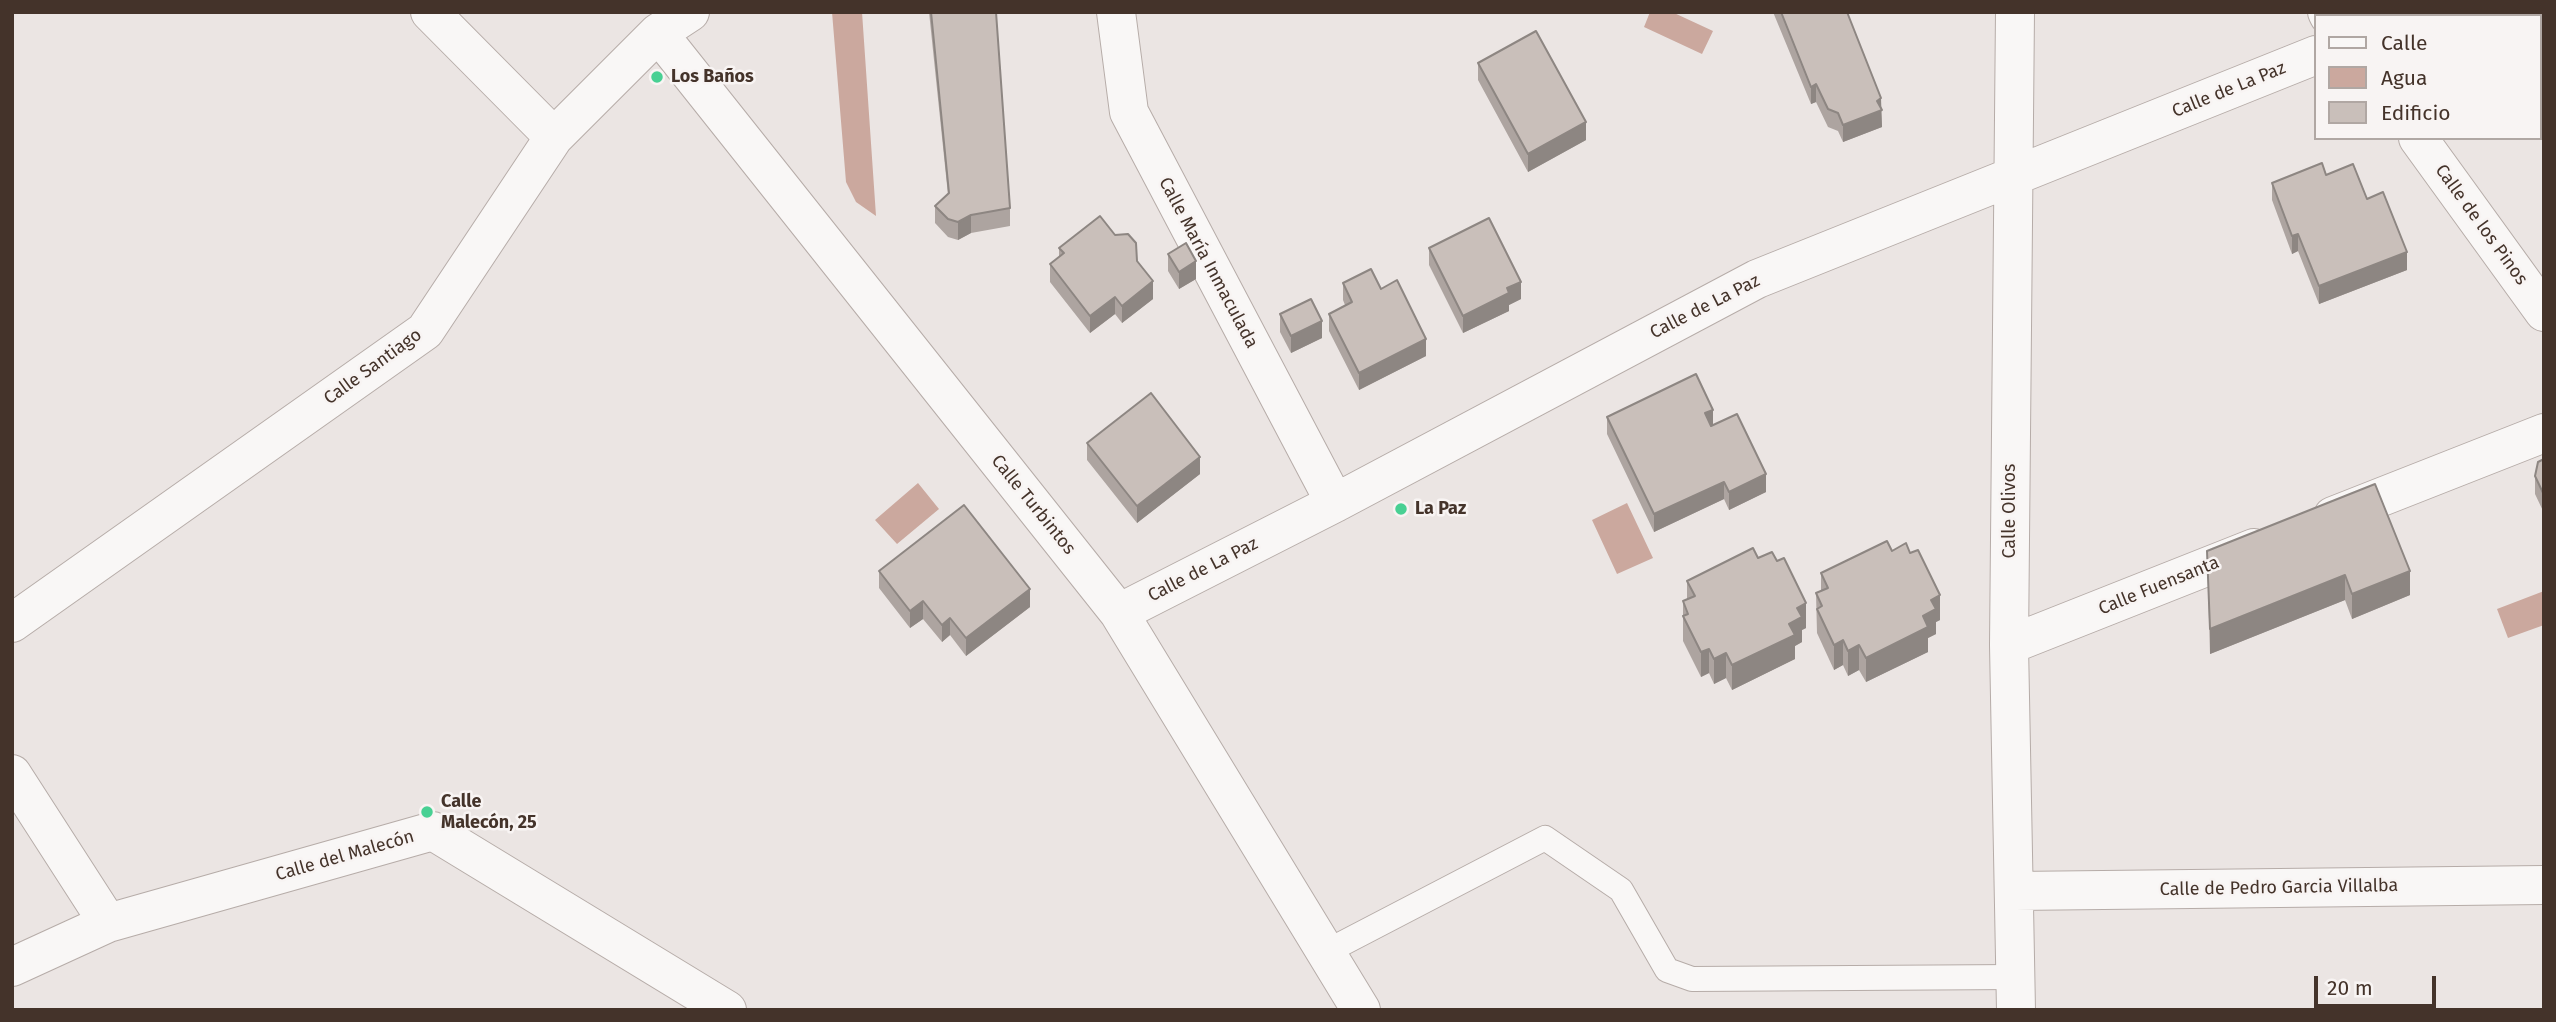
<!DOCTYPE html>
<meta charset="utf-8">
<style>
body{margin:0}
#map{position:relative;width:2556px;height:1022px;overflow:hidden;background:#ebe5e3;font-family:"Fira Sans",sans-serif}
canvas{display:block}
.frame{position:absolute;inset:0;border:14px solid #44332a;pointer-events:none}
.legend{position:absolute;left:2314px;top:14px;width:228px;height:126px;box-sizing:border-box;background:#f8f4f3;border:2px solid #b0a7a3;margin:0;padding:9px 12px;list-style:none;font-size:21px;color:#44332a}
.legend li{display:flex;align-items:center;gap:14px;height:35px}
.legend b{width:35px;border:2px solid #b0a7a3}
.scale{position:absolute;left:2314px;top:976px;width:122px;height:32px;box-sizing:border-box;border:4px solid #44332a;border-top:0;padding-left:9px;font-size:21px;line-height:24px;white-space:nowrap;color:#44332a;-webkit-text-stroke:5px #f8f4f3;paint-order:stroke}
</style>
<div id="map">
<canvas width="2556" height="1022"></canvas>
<div class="frame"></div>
<ul class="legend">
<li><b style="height:9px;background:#f9f7f6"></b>Calle</li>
<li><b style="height:19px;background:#cba89e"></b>Agua</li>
<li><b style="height:19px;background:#c9bfba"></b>Edificio</li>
</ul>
<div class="scale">20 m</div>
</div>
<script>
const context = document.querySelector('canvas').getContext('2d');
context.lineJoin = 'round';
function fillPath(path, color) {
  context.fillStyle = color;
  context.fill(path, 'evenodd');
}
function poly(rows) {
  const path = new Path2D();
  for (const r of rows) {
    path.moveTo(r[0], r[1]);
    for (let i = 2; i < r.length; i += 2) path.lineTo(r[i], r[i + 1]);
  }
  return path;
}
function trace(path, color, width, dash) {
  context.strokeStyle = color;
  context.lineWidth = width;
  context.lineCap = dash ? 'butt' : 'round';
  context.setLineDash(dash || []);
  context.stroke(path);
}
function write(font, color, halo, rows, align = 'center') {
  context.font = font + ' "Fira Sans",sans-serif';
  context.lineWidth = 5;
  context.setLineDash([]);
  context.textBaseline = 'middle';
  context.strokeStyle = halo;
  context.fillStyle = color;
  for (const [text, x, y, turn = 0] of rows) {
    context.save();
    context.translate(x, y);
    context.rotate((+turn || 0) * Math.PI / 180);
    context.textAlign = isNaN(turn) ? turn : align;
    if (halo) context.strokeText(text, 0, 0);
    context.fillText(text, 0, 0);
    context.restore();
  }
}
fillPath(poly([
 [832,12,862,12,876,216,856,202,846,182],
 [1650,12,1672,12,1713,31,1702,54,1644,27],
 [918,483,939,509,897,544,875,520],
 [1627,503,1653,558,1617,574,1592,520],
 [2544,591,2544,625,2508,638,2497,609]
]), '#cba89e');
const service = poly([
 [1326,952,1545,838,1621,890,1667,970,1692,979,2015,977]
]);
const minor = poly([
 [430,12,554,137],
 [1116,12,1129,112,1335,503],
 [2015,12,2009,645,2016,1010],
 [2327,12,2329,16],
 [2416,16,2425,12],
 [658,33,1119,613,1361,1010],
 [2418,138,2544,312],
 [2333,516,2544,433],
 [1119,613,1335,503,1757,279,2316,55],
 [12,623,425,331,554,137,658,33,690,12],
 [2009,645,2254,548],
 [12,774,108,923],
 [2015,891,2544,885],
 [12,967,108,923,433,831,727,1010]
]);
trace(service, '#b6aca8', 26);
trace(minor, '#b6aca8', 40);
trace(service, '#f9f7f6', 24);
trace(minor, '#f9f7f6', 38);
fillPath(poly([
 [929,12,996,12,1010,208,1010,226,971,233,958,240,948,237,935,223,935,206,948,195],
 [1773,12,1847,12,1881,109,1882,127,1843,142,1838,131,1828,127,1816,102,1811,104],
 [1478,63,1586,140,1528,172,1478,80],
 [2326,175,2367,199,2407,270,2319,304,2298,251,2292,254,2272,200,2272,183],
 [1115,235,1137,261,1153,299,1122,323,1115,314,1090,333,1050,282,1050,264,1059,257,1059,248],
 [1429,248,1521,299,1509,305,1509,311,1463,333,1429,265],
 [1168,254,1196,279,1179,289,1168,271],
 [1343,283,1381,289,1426,356,1359,390,1329,331,1329,314,1345,305,1343,300],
 [1280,314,1322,338,1291,353,1280,332],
 [1607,417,1713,425,1766,492,1729,510,1724,499,1654,532,1607,434],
 [1087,443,1200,474,1137,523,1087,460],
 [2544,459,2544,513,2535,494,2535,476],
 [1892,551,1940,620,1936,622,1936,634,1928,638,1928,652,1866,682,1859,670,1848,676,1843,665,1834,670,1817,633,1816,593,1821,591,1821,573],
 [2207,551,2410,571,2410,595,2352,619,2345,600,2210,654],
 [1758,558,1806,628,1802,630,1802,642,1795,646,1795,659,1732,690,1726,678,1714,684,1709,673,1701,677,1683,641,1683,601,1687,599,1687,581],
 [879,571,1030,607,966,656,950,635,942,642,923,619,910,628,879,588]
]), '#ada4a0');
fillPath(poly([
 [2544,68,2544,85,2540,87,2540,69],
 [1816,84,1816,102,1811,104,1811,87],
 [1881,98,1882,127,1843,142,1843,125],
 [1586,122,1586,140,1528,172,1528,154],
 [971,215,971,233,958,240,958,222],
 [2298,234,2298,251,2292,254,2292,236],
 [2407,252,2407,270,2319,304,2319,286],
 [1196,261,1196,279,1179,289,1179,272],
 [1153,281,1153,299,1122,323,1122,306],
 [1521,282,1521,299,1509,305,1509,311,1463,333,1463,316,1507,288],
 [1115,297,1115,314,1090,333,1090,316],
 [1322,321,1322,338,1291,353,1291,336],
 [1426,339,1426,356,1359,390,1359,373],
 [1713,410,1713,427,1705,431,1705,413],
 [1200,457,1200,474,1137,523,1137,506],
 [1766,474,1766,492,1729,510,1729,492],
 [1724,482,1724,499,1654,532,1654,514],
 [2410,571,2410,595,2352,619,2352,594],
 [2345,575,2345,600,2210,654,2210,629],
 [1030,589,1030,607,966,656,966,638],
 [1940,595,1940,620,1936,622,1936,634,1928,638,1928,652,1866,682,1866,658,1923,616,1931,600],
 [923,601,923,619,910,628,910,611],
 [1806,603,1806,628,1802,630,1802,642,1795,646,1795,659,1732,690,1732,665,1789,624,1797,608],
 [950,618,950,635,942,642,942,625],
 [1843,640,1843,665,1834,670,1834,645],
 [1859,645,1859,670,1848,676,1848,651],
 [1709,649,1709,673,1701,677,1701,652],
 [1726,653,1726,678,1714,684,1714,659]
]), '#8d8682');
const building = poly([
 [931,12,996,12,1010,208,971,215,958,222,948,219,935,206,949,193,931,12],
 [1781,12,1847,12,1881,98,1877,101,1882,110,1843,125,1838,113,1828,109,1816,84,1811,87,1781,12],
 [2528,12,2544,12,2544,68,2540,69,2540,16,2518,16,2528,12],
 [1536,31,1586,122,1528,154,1478,63,1536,31],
 [2322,163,2326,175,2353,164,2367,199,2383,192,2407,252,2319,286,2298,234,2292,236,2272,183,2322,163],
 [1100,216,1115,235,1128,234,1136,243,1137,261,1153,281,1122,306,1115,297,1090,316,1050,264,1064,253,1059,248,1100,216],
 [1489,218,1521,282,1507,288,1509,293,1463,316,1429,248,1489,218],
 [1186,243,1196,261,1179,272,1168,254,1186,243],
 [1371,269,1381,289,1397,280,1426,339,1359,373,1329,314,1352,302,1343,283,1371,269],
 [1311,299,1322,321,1291,336,1280,314,1311,299],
 [1696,374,1713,410,1705,413,1711,426,1737,414,1766,474,1729,492,1724,482,1654,514,1607,417,1696,374],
 [1151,393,1200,457,1137,506,1087,443,1151,393],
 [2544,459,2544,495,2535,476,2538,462,2544,459],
 [2375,484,2410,571,2352,594,2345,575,2210,629,2207,551,2375,484],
 [964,505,1030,589,966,638,950,618,942,625,923,601,910,611,879,571,964,505],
 [1887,541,1892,551,1906,543,1910,553,1918,550,1940,595,1931,600,1936,609,1923,616,1928,627,1866,658,1859,645,1848,651,1843,640,1834,645,1817,609,1822,606,1816,593,1828,588,1821,573,1887,541],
 [1753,548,1758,558,1772,552,1777,561,1784,558,1806,603,1797,608,1802,617,1789,624,1795,635,1732,665,1726,653,1714,659,1709,649,1701,652,1683,616,1688,614,1683,601,1695,596,1687,581,1753,548]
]);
fillPath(building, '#c9bfba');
trace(building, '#8d8682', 2);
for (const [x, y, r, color] of [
 [657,77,7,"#48d093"],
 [1401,509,7,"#48d093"],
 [427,812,7,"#48d093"]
]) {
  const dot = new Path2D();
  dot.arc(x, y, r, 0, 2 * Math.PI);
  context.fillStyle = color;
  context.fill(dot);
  trace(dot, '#f8f4f3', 2.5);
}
write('bold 18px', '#44332a', '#f8f4f3', [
 ["Los Baños",671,77],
 ["La Paz",1415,509],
 ["Calle",441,802],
 ["Malecón, 25",441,823]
], 'left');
write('18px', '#44332a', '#f8f4f3', [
 ["Calle de La Paz",2229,90,-22],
 ["Calle de los Pinos",2481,225,54],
 ["Calle María Inmaculada",1208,263,62],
 ["Calle de La Paz",1705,307,-27],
 ["Calle Santiago",373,367,-36],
 ["Calle Turbintos",1033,505,51],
 ["Calle Olivos",2010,511,-90],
 ["Calle de La Paz",1203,570,-27],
 ["Calle Fuensanta",2159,586,-22],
 ["Calle del Malecón",345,856,-16],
 ["Calle de Pedro Garcia Villalba",2279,888,-1]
]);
</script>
